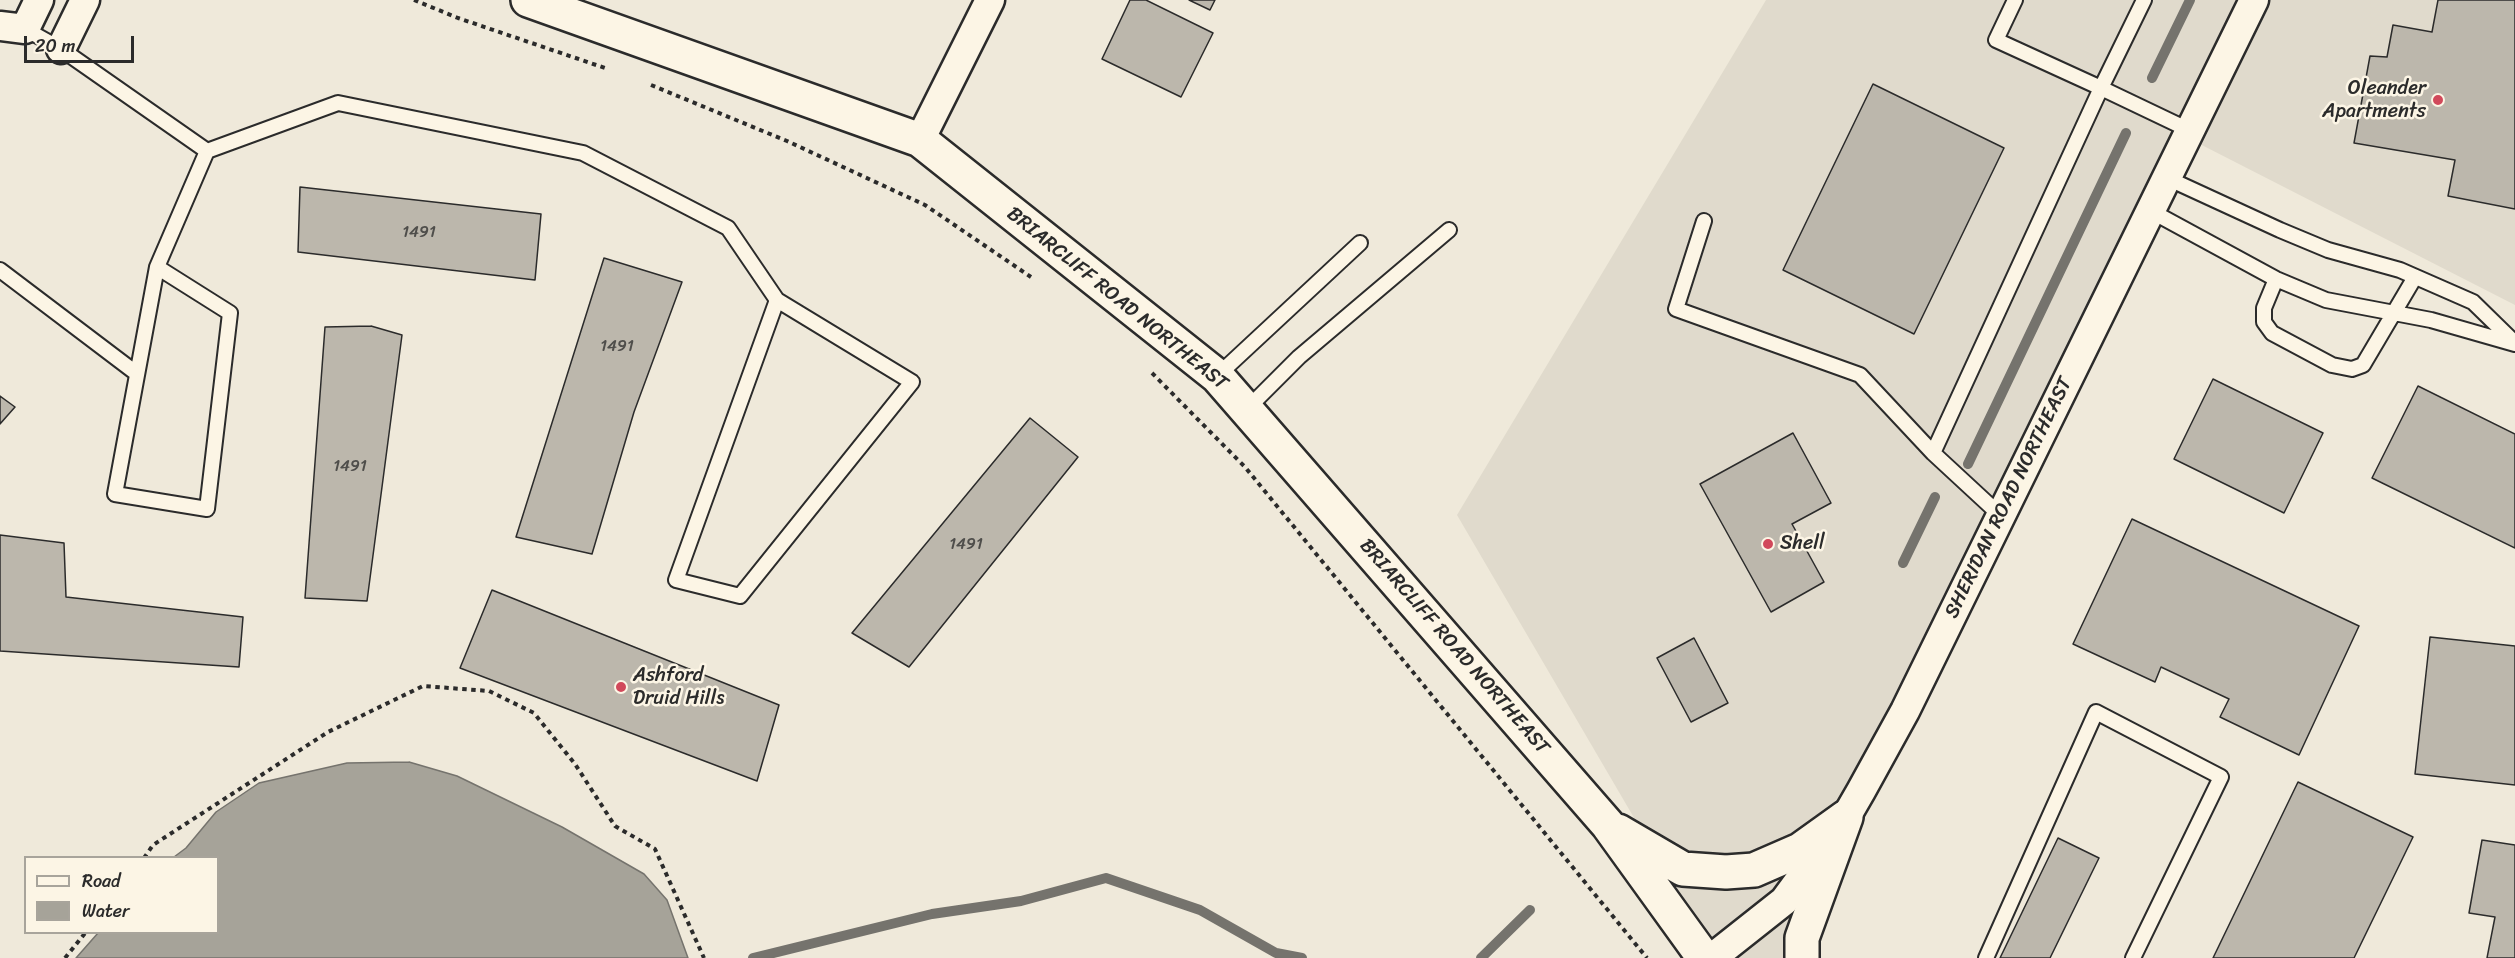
<!DOCTYPE html>
<style>
body{margin:0}
#map{position:relative;width:2515px;height:958px;overflow:hidden;background:#efe9da;font-family:Sriracha,sans-serif}
canvas{display:block}
.legend{position:absolute;left:24px;top:856px;width:195px;height:78px;box-sizing:border-box;background:#fcf5e5;border:2px solid #a8a49b;margin:0;padding:8px 10px;list-style:none;font-size:18px;color:#2b2b2b}
.legend li{display:flex;align-items:center;gap:12px;height:30px}
.legend b{width:30px;border:2px solid #a8a49b}
.scale{position:absolute;left:24px;top:36px;width:110px;height:27px;box-sizing:border-box;border:3px solid #2b2b2b;border-top:0;padding-left:8px;font-size:18px;line-height:21px;white-space:nowrap;color:#2b2b2b;-webkit-text-stroke:4px #fcf5e5;paint-order:stroke}
</style>
<div id="map">
<canvas width="2515" height="958"></canvas>
<ul class="legend">
<li><b style="height:8px;background:#fcf5e5"></b>Road</li>
<li><b style="height:16px;background:#a6a399"></b>Water</li>
</ul>
<div class="scale">20 m</div>
</div>
<script>
const context = document.querySelector('canvas').getContext('2d');
context.lineJoin = 'round';
function fillPath(path, color) {
  context.fillStyle = color;
  context.fill(path, 'evenodd');
}
function poly(rows) {
  const path = new Path2D();
  for (const r of rows) {
    path.moveTo(r[0], r[1]);
    for (let i = 2; i < r.length; i += 2) path.lineTo(r[i], r[i + 1]);
  }
  return path;
}
function trace(path, color, width, dash) {
  context.strokeStyle = color;
  context.lineWidth = width;
  context.lineCap = dash ? 'butt' : 'round';
  context.setLineDash(dash || []);
  context.stroke(path);
}
function write(font, color, halo, rows, align = 'center') {
  context.font = font + ' Sriracha,sans-serif';
  context.lineWidth = 5;
  context.setLineDash([]);
  context.textBaseline = 'middle';
  context.strokeStyle = halo;
  context.fillStyle = color;
  for (const [text, x, y, turn = 0] of rows) {
    context.save();
    context.translate(x, y);
    context.rotate((+turn || 0) * Math.PI / 180);
    context.textAlign = isNaN(turn) ? turn : align;
    if (halo) context.strokeText(text, 0, 0);
    context.fillText(text, 0, 0);
    context.restore();
  }
}
fillPath(poly([
 [1766,0,2515,0,2515,305,2190,139,1792,958,1716,958,1457,515]
]), '#e0dacc');
const water = poly([
 [409,762,457,776,562,827,644,874,667,900,688,958,76,958,98,933,218,932,218,858,174,857,186,848,216,812,259,783,347,763,409,762]
]);
fillPath(water, '#a6a399');
trace(water, '#75736d', 1.5);
trace(poly([
 [2152,78,2190,0],
 [1968,464,2126,133],
 [1903,563,1935,497],
 [753,958,932,914,1021,901,1106,878,1200,910,1276,953,1302,958],
 [1481,958,1530,910]
]), '#75736d', 10);
const building = poly([
 [1130,0,1146,0,1213,33,1181,97,1102,59,1130,0],
 [1189,0,1215,0,1210,10,1189,0],
 [2438,0,2515,0,2515,209,2448,196,2455,160,2354,143,2370,56,2387,57,2393,25,2432,32,2438,0],
 [1873,84,2004,148,1914,334,1783,270,1873,84],
 [300,187,541,214,535,280,298,252,300,187],
 [604,258,682,282,634,412,592,554,516,537,604,258],
 [371,326,402,335,367,601,305,598,325,327,371,326],
 [2213,379,2323,433,2284,513,2174,459,2213,379],
 [2418,386,2515,434,2515,548,2372,478,2418,386],
 [0,396,15,407,0,424,0,396],
 [1030,418,1078,457,909,667,852,633,1030,418],
 [1793,433,1831,503,1792,524,1824,582,1771,612,1700,484,1793,433],
 [2132,519,2359,626,2299,755,2220,717,2229,699,2161,667,2155,682,2073,644,2132,519],
 [0,535,64,543,66,597,243,617,239,667,0,651,0,535],
 [492,590,779,705,757,781,460,668,492,590],
 [2430,637,2515,646,2515,785,2415,774,2430,637],
 [1694,638,1728,703,1691,722,1657,658,1694,638],
 [2298,782,2413,837,2354,958,2213,958,2298,782],
 [2058,838,2099,858,2050,958,2000,958,2058,838],
 [2482,840,2515,845,2515,958,2487,958,2495,917,2469,913,2482,840]
]);
fillPath(building, '#bcb7ac');
trace(building, '#2b2b2b', 1.5);
const lane = poly([
 [2015,0,1996,40,2101,88,2144,0],
 [25,29,61,49,207,151],
 [2167,178,2280,230,2328,250,2400,270,2473,302,2514,342],
 [2149,210,2276,279,2326,300,2431,320,2515,344],
 [1704,221,1676,309,1860,375,1933,453],
 [157,267,230,313,207,509,115,494,157,267,207,151,338,103,583,153,728,228,777,300,676,580,740,596,912,382,777,300],
 [0,270,136,373],
 [2276,279,2264,308,2264,322,2272,333,2332,365,2352,369,2363,365,2415,277],
 [1217,376,1360,243],
 [1246,410,1299,357,1449,230],
 [2000,515,1933,453,2101,88,2189,130],
 [1986,958,2096,712,2221,777,2133,958]
]);
const street = poly([
 [0,26,25,29,39,0],
 [61,49,85,0],
 [920,140,990,0],
 [1712,958,1784,901,1846,817,1861,791,1905,711,2254,0]
]);
const secondary = poly([
 [528,0,920,140,1217,376,1608,825,1704,958],
 [1618,831,1683,869,1726,872,1754,870,1800,850,1846,817],
 [1802,958,1802,938,1846,817]
]);
trace(lane, '#2b2b2b', 18);
trace(street, '#2b2b2b', 33);
trace(secondary, '#2b2b2b', 38);
trace(poly([
 [414,0,458,18,605,68],
 [651,85,787,141,925,205,1031,277],
 [1152,373,1245,467,1647,958],
 [144,858,153,845,328,732,423,686,489,691,534,713,575,764,615,826,655,849,704,958],
 [65,958,86,932]
]), '#2b2b2b', 4, [4.5, 4.5]);
trace(lane, '#fcf5e5', 14);
trace(street, '#fcf5e5', 28);
trace(secondary, '#fcf5e5', 33);
for (const [x, y, r, color] of [
 [2438,100,6,"#d1495b"],
 [1768,544,6,"#d1495b"],
 [621,687,6,"#d1495b"]
]) {
  const dot = new Path2D();
  dot.arc(x, y, r, 0, 2 * Math.PI);
  context.fillStyle = color;
  context.fill(dot);
  trace(dot, '#fcf5e5', 2);
}
write('16px', '#4f4e4b', null, [
 ["1491",419,233],
 ["1491",617,347],
 ["1491",350,467],
 ["1491",966,545]
]);
write('20px', '#2b2b2b', '#fcf5e5', [
 ["Oleander",2426,89,"right"],
 ["Apartments",2426,112,"right"],
 ["Shell",1780,544],
 ["Ashford",633,676],
 ["Druid Hills",633,699]
], 'left');
write('20px', '#2b2b2b', '#fcf5e5', [
 ["BRIARCLIFF ROAD NORTHEAST",1117,299,39],
 ["SHERIDAN ROAD NORTHEAST",2009,498,-64],
 ["BRIARCLIFF ROAD NORTHEAST",1454,647,49]
]);
</script>
